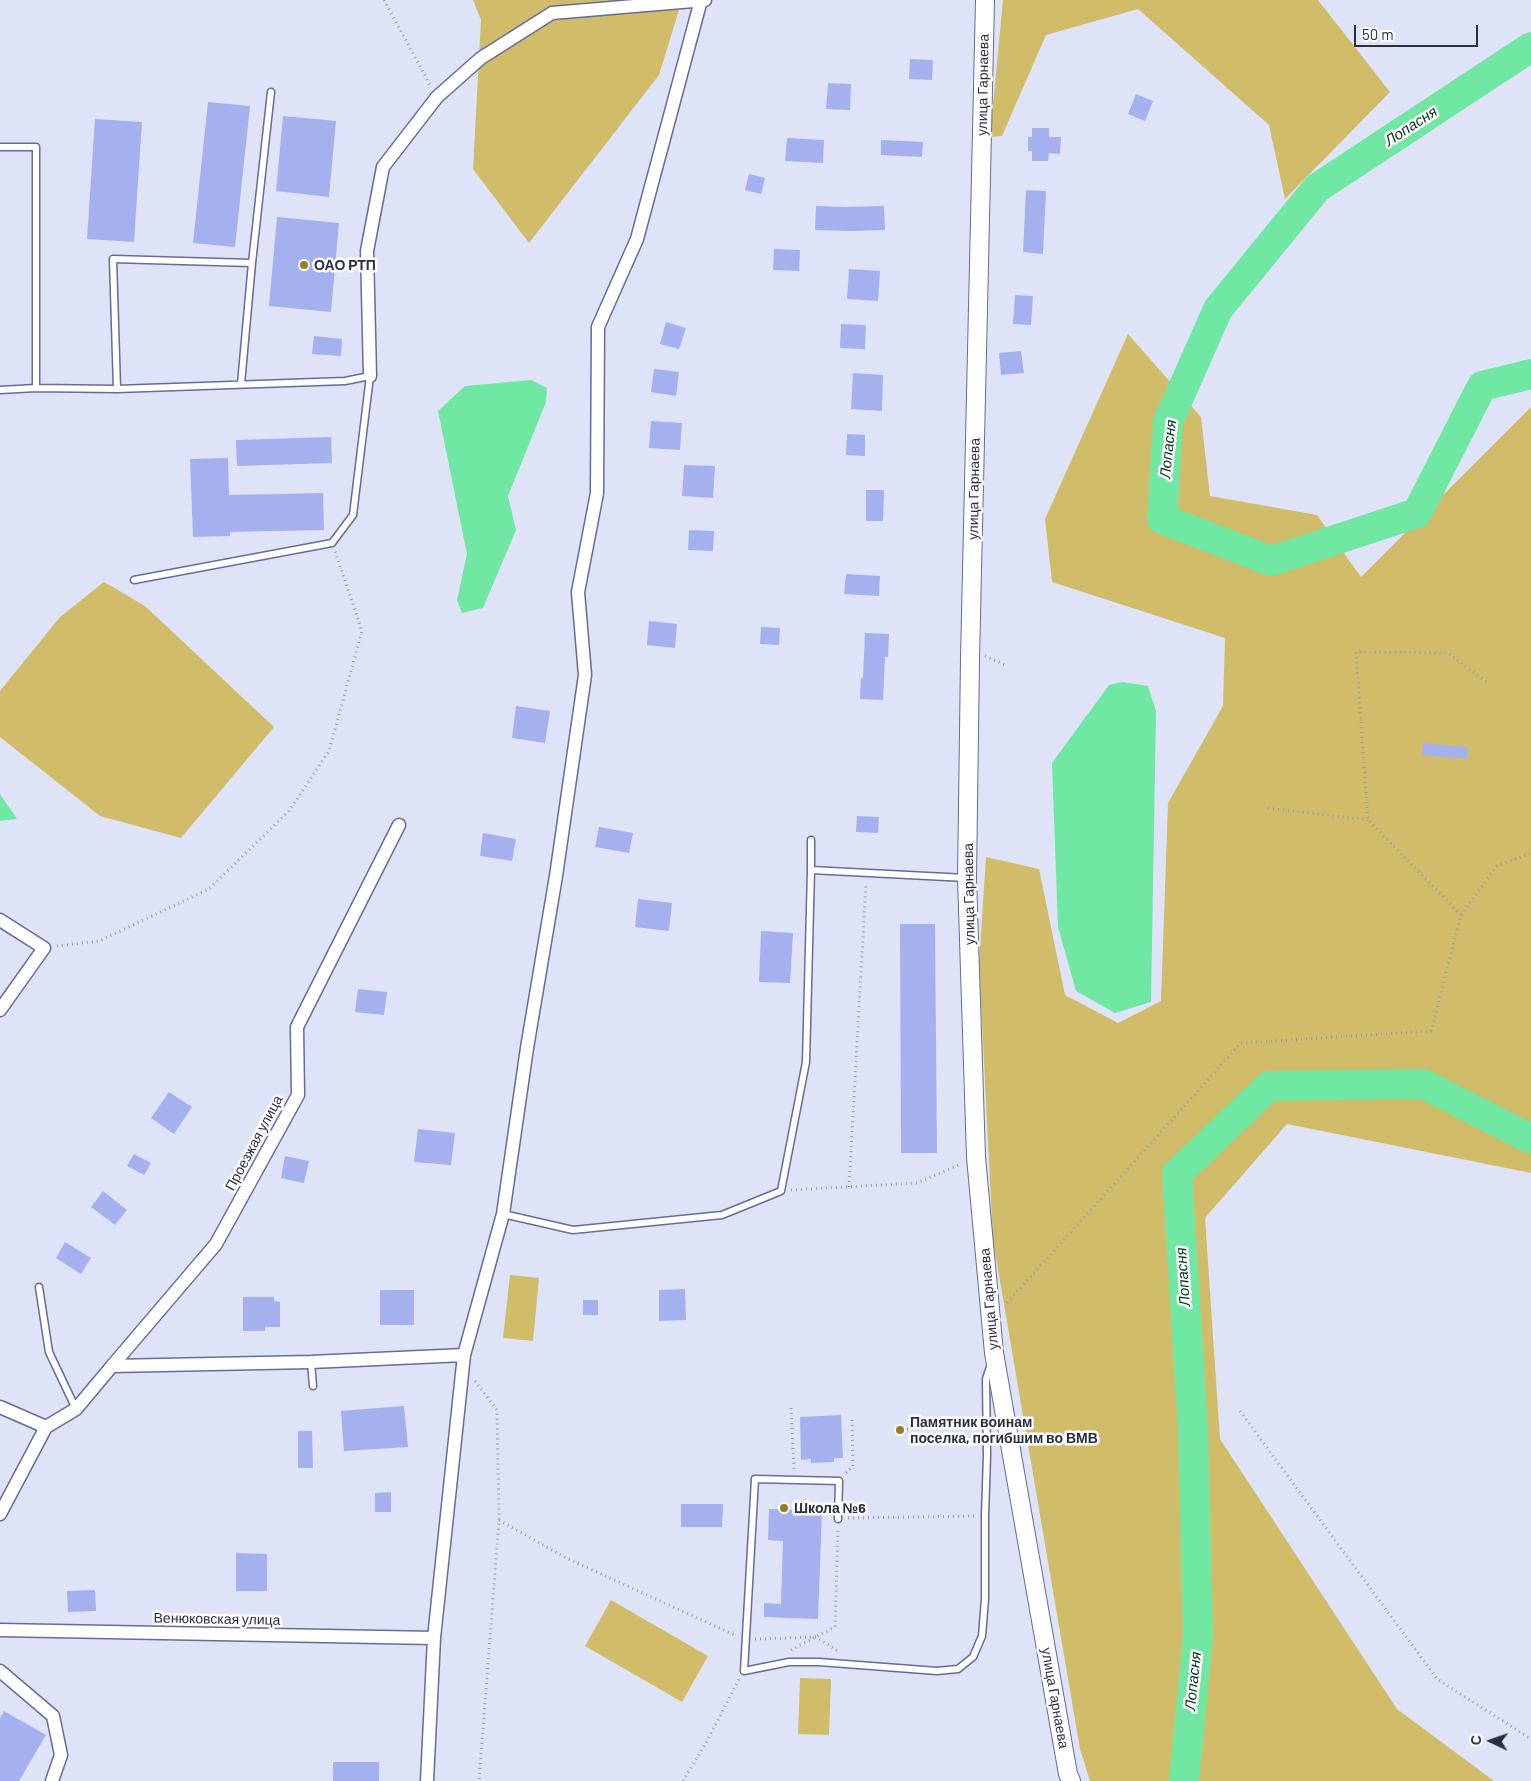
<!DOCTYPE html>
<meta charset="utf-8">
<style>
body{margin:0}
#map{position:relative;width:1531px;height:1781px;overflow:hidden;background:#dfe3f7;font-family:Barlow,sans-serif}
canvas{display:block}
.north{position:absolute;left:1466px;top:1716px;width:50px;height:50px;-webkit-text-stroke:4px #fff;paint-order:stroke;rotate:273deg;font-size:14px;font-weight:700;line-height:20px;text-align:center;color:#2a2e41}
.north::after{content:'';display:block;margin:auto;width:18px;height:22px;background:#2a2e41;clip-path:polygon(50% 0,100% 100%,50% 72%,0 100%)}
.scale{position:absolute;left:1354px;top:25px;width:124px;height:22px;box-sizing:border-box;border:2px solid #2a2e41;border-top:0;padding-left:6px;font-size:15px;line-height:18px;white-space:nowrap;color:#2a2e41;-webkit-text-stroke:4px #fff;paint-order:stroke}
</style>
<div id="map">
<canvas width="1531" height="1781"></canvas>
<div class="north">С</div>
<div class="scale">50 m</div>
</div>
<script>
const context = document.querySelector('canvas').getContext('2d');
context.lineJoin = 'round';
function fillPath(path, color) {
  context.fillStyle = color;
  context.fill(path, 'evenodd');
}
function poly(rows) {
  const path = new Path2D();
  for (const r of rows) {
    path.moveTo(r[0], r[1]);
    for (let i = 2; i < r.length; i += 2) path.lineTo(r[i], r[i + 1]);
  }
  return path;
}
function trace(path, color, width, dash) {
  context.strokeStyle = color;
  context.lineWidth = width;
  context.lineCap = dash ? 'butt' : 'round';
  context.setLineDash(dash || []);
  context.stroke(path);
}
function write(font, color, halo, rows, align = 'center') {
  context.font = font + ' Barlow,sans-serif';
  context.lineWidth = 5;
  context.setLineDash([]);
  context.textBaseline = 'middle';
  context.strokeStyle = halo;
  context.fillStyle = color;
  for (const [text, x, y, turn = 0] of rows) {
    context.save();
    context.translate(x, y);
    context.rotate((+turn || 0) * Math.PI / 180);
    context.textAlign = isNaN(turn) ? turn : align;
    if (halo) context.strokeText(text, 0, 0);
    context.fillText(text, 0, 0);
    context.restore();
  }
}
fillPath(poly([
 [473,0,682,0,659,75,529,243,473,169,481,20],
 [1003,0,1318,0,1390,92,1285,199,1269,125,1138,9,1046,35,1002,136,990,137],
 [1128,334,1201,417,1210,496,1317,515,1361,577,1531,407,1531,1173,1287,1124,1205,1218,1220,1439,1397,1709,1494,1781,1090,1781,1080,1749,993,1240,979,964,986,857,1039,869,1065,995,1118,1023,1161,1001,1168,803,1223,706,1225,638,1052,582,1045,519],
 [104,582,145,606,274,727,181,838,100,816,0,737,0,691,60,617],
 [510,1275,539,1278,533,1341,503,1338],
 [611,1600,708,1656,682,1702,585,1646],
 [800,1678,831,1679,829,1735,798,1734]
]), '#d1bd69');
fillPath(poly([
 [531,380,547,388,546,402,508,496,516,530,483,608,462,613,457,600,467,554,438,411,465,386],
 [1123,682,1148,686,1156,711,1151,1002,1115,1013,1076,991,1058,927,1052,763,1109,685],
 [0,794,17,819,0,821]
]), '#70e7a2');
trace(poly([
 [1531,47,1317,188,1218,309,1168,422,1162,519,1271,561,1417,513,1482,386,1531,374],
 [1184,1781,1198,1635,1193,1429,1177,1174,1269,1086,1423,1084,1531,1139]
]), '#70e7a2', 30);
fillPath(poly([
 [910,59,933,60,932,80,909,79],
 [828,83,851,84,850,110,826,109],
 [1136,94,1153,101,1145,121,1128,114],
 [208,102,250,106,235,247,193,243],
 [283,116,336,121,329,197,276,191],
 [95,119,142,122,134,242,87,239],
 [1032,128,1049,128,1049,137,1061,137,1060,154,1049,153,1048,161,1032,161,1032,151,1028,151,1028,137,1032,137],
 [787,138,824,140,823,163,785,161],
 [881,140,923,142,922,157,881,155],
 [749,174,765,178,761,194,745,190],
 [1026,190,1046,191,1043,254,1023,252],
 [816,206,846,207,884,206,885,230,852,231,815,230],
 [277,217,339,223,331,312,269,306],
 [774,249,800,250,799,271,773,270],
 [849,269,880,271,878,301,847,299],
 [1015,295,1033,296,1031,325,1013,324],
 [666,322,686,328,679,349,660,344],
 [841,324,866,325,865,349,840,348],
 [314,336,342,339,341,356,312,354],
 [1021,351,1024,373,1001,375,999,353],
 [654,369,679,372,676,396,651,392],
 [853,373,883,375,882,411,851,409],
 [651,421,682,423,680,450,649,448],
 [847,434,865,435,865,456,846,455],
 [331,437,332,463,237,466,236,440],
 [228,458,229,495,323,493,324,530,230,532,230,536,193,537,190,459],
 [684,465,715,466,713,498,682,496],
 [866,490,884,490,883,521,866,521],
 [689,530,714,531,713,551,688,550],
 [846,574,880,576,879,596,844,594],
 [649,621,677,624,675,648,647,645],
 [761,627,780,628,779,645,760,644],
 [865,633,889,634,888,657,885,657,883,700,860,699,861,678,863,678],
 [516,706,550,711,545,743,512,738],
 [1423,743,1468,747,1467,759,1422,755],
 [857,816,879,817,878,833,856,832],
 [599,827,633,833,629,853,595,847],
 [483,833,516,839,512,861,480,856],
 [638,899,672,903,669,931,635,927],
 [900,924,935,924,937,1153,901,1153],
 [761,931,793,933,790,983,759,982],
 [358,989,387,992,384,1015,355,1012],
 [169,1092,192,1107,174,1134,151,1118],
 [418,1129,455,1133,451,1165,414,1162],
 [134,1154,151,1163,144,1175,127,1166],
 [285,1156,309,1161,304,1183,281,1178],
 [103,1191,127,1210,115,1225,91,1207],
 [65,1242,91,1258,81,1274,56,1258],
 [685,1289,686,1320,659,1321,659,1290],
 [380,1290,414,1290,414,1325,380,1325],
 [243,1297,274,1297,274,1301,280,1302,280,1327,265,1327,265,1331,243,1331],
 [583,1300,598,1300,598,1315,583,1315],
 [404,1406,408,1447,344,1451,341,1411],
 [841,1415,843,1458,834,1458,834,1462,811,1463,811,1459,801,1460,800,1417],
 [298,1431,312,1431,313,1468,298,1468],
 [391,1492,391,1512,375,1512,375,1493],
 [681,1504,723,1504,722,1527,681,1527],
 [769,1509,822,1511,818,1619,764,1617,764,1603,781,1604,783,1541,768,1540],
 [236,1553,267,1554,267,1591,236,1591],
 [95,1590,96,1611,68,1612,67,1591],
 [4,1711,46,1735,19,1781,0,1781,0,1718],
 [333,1762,379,1762,379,1781,333,1781]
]), '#a5b1ee');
const lane = poly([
 [0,147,36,147,36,388],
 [241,384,252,263,271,92],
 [117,389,113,259,252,263],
 [0,390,36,388,117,389,345,381,370,376,353,515,332,543,134,580],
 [811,840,811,870],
 [503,1214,573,1230,722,1215,781,1191,806,1062,811,870,966,878],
 [39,1287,49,1352,76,1409],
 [311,1362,313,1386],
 [838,1519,839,1481,755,1479,744,1671,789,1662,819,1662,937,1671,958,1669,973,1657,982,1636,985,1599,985,1516,987,1455,986,1379,991,1364]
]);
const street = poly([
 [370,376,367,251,383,167,437,97,481,58,552,13,705,0],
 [0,920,44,948,0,1010],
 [112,1366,216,1244,298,1095,297,1027,399,825],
 [0,1407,46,1427],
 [0,1514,46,1427,76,1409,112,1366,311,1362,464,1355],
 [0,1630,434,1638],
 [0,1671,53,1716,61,1755,52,1781],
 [427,1781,434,1638,464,1355,503,1214,527,1048,556,876,585,675,578,592,597,493,598,327,637,239,701,0]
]);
const secondary = poly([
 [985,0,970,659,967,878,976,1157,994,1353,1068,1774,1071,1781]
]);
trace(lane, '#646c98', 9);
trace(street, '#646c98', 15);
trace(secondary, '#646c98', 20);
trace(poly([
 [384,0,430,85],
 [985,656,1005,665],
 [1268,808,1368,820],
 [1461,915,1368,820,1356,652,1448,653,1488,683],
 [57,946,99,941,209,889,289,811,329,751,362,631,335,551],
 [849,1187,866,883],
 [791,1190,917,1183,961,1164],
 [1007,1303,1241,1043,1431,1031,1461,915,1497,866,1531,853],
 [475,1381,497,1410,499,1520,479,1781],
 [791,1408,794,1469],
 [1240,1411,1437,1679,1531,1739],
 [907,1429,976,1427],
 [846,1473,853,1466,852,1419],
 [848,1518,974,1516],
 [499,1520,566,1558,737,1636],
 [755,1639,816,1637,839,1652],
 [791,1650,835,1627,838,1527],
 [683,1781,707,1741,739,1679]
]), '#989cb0', 3, [1, 4]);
trace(lane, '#fff', 6);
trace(street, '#fff', 12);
trace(secondary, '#fff', 18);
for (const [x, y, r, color] of [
 [304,265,5,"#937e26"],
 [900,1430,5,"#937e26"],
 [784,1508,5,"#937e26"]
]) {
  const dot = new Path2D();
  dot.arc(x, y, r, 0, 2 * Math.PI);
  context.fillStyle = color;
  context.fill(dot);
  trace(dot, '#fff', 2);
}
write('14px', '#2a2e41', '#fff', [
 ["улица Гарнаева",983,85,-89],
 ["улица Гарнаева",974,489,-89],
 ["улица Гарнаева",969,894,-91],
 ["Проезжая улица",254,1143,-62],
 ["улица Гарнаева",989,1299,-95],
 ["Венюковская улица",217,1619,1],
 ["улица Гарнаева",1055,1698,80]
]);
write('bold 14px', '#2a2e41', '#fff', [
 ["ОАО РТП",314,265],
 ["Памятник воинам",910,1422],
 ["поселка, погибшим во ВМВ",910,1438],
 ["Школа №6",794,1508]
], 'left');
write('italic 15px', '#00341a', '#fff', [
 ["Лопасня",1411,126,-33],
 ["Лопасня",1168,449,-84],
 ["Лопасня",1183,1277,-94],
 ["Лопасня",1193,1681,-84]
]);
</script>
